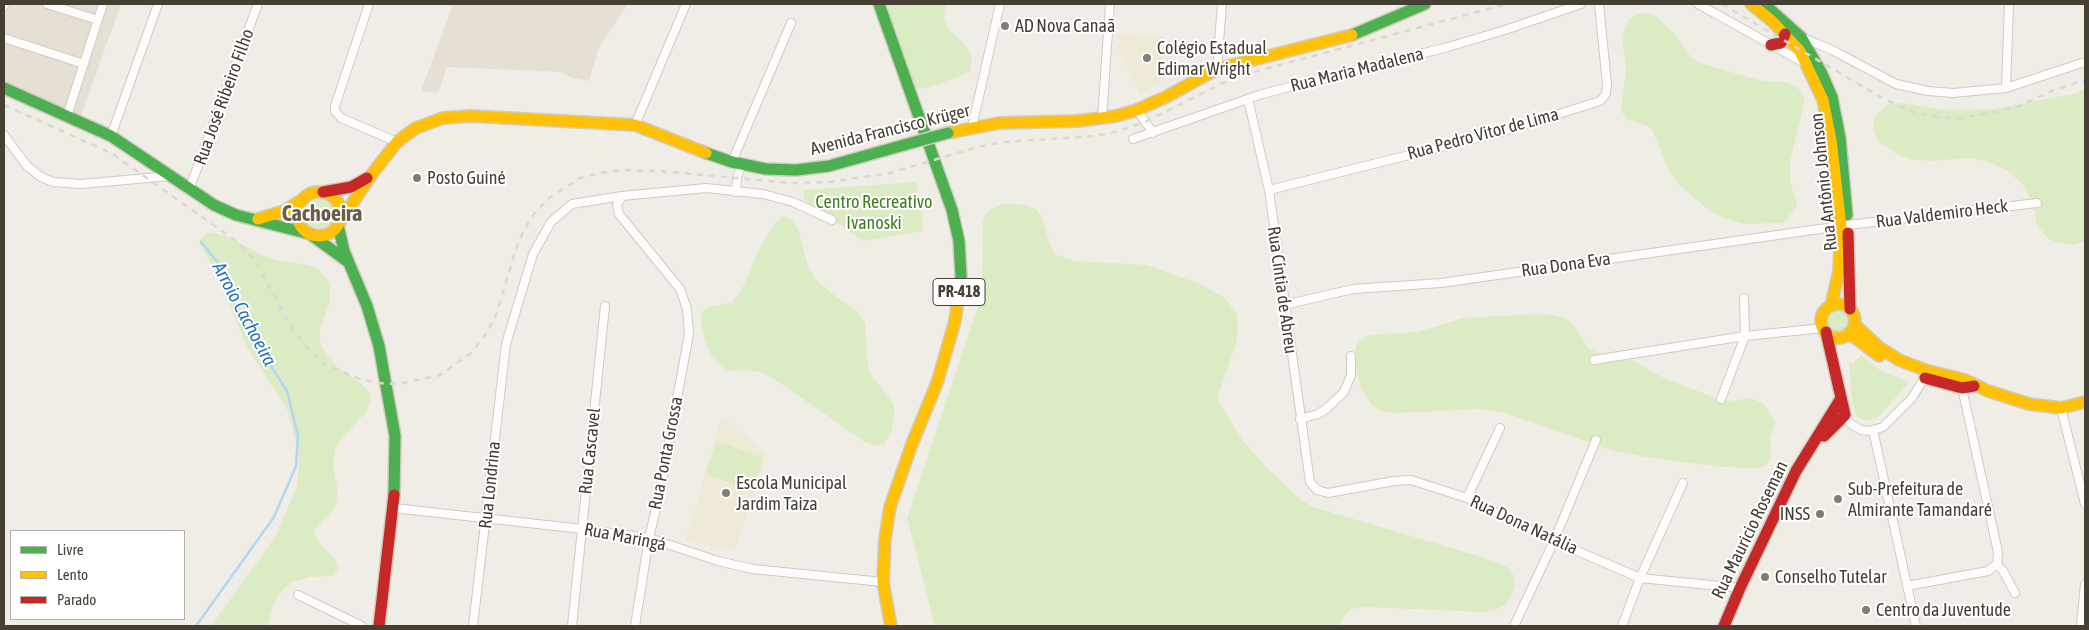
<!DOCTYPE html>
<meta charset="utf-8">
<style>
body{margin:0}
#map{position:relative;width:2089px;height:630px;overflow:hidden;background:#f0ede6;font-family:"Asap Condensed",sans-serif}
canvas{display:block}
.frame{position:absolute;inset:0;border:5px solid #463f33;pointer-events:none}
.legend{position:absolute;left:10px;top:530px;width:175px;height:90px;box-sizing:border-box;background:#fff;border:1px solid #b5b2ad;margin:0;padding:6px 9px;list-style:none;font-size:15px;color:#463f33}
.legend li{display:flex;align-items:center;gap:10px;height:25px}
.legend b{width:25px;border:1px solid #b5b2ad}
</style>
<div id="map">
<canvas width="2089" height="630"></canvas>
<div class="frame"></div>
<ul class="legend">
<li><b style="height:6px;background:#4caf50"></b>Livre</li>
<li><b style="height:6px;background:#ffc107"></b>Lento</li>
<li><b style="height:6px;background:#c62828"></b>Parado</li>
</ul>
</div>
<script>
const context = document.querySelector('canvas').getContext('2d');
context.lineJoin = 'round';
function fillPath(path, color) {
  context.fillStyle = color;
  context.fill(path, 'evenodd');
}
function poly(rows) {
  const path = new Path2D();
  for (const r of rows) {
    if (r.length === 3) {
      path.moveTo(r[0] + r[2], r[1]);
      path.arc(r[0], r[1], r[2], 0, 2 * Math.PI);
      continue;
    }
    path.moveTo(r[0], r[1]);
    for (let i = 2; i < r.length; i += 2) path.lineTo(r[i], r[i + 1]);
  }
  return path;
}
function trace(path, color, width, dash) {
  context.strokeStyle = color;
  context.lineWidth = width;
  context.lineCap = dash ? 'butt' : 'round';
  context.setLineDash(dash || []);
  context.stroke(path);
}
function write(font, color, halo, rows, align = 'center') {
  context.font = font + ' "Asap Condensed",sans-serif';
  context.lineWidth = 4;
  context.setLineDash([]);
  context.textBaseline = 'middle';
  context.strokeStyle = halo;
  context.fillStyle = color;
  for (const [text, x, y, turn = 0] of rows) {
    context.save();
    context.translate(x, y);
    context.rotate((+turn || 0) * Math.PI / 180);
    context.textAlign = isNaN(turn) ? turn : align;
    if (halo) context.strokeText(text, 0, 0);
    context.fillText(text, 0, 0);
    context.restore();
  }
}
fillPath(poly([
 [4,4,121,4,78,124,4,93],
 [453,4,628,4,599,47,589,81,572,78,561,72,447,67,438,93,421,91]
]), '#e5e0d3');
fillPath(poly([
 [1118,34,1164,37,1176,72,1140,95,1117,45],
 [722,415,766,455,735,550,686,540]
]), '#efe9d8');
fillPath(poly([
 [885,4,946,4,944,17,948,29,963,42,972,56,970,72,933,86,920,89,910,86],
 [1648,13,1657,17,1674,33,1690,56,1700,63,1762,81,1785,82,1797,87,1802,93,1805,101,1790,162,1790,182,1797,202,1796,208,1787,219,1781,223,1744,224,1723,218,1710,211,1679,185,1668,170,1653,131,1647,126,1626,119,1621,110,1626,71,1623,42,1624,30,1629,19,1637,14],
 [2085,89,2085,241,2072,245,2058,243,2047,238,2037,225,2032,202,2023,184,2005,169,1986,161,1969,158,1929,161,1909,159,1897,154,1879,142,1873,128,1875,117,1886,105,1900,103,1949,110,1995,109,2073,94],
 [916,182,924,231,863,241,805,200,803,190],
 [319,214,16],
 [1003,204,1028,205,1037,210,1043,219,1051,248,1057,255,1075,261,1147,265,1200,284,1225,298,1237,314,1238,330,1236,344,1217,398,1243,441,1266,467,1301,500,1313,507,1482,557,1509,568,1513,574,1515,586,1512,595,1505,605,1497,609,1483,612,1366,607,1353,609,1346,613,1339,626,935,626,907,518,980,300,982,286,983,220,989,210],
 [783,216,794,221,799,232,808,266,814,278,835,296,856,310,865,323,868,368,873,378,891,399,895,410,891,433,884,444,874,446,862,440,783,385,761,372,745,370,728,371,712,357,705,341,700,315,705,308,732,302,741,291,761,245,775,223],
 [207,232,224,235,262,255,276,260,309,265,319,270,330,283,330,301,320,329,320,342,327,356,337,367,363,385,370,394,371,400,366,412,342,438,335,450,333,466,338,492,336,504,329,516,314,530,319,542,335,560,339,568,332,576,309,577,290,583,280,593,273,605,268,624,269,626,211,626,275,537,297,486,299,456,288,411,247,347,223,288,199,241],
 [1838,321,12],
 [1538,314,1552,315,1567,319,1575,327,1588,348,1602,355,1634,361,1662,377,1718,399,1729,401,1751,398,1764,404,1775,422,1770,440,1771,455,1769,462,1761,468,1721,467,1645,457,1611,450,1508,414,1482,409,1398,413,1384,412,1372,406,1361,389,1354,360,1355,350,1358,342,1366,336,1379,334,1418,332,1463,318],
 [1861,355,1881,371,1908,382,1908,384,1878,417,1871,420,1864,420,1857,416,1852,403,1849,363,1853,364],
 [717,441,763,458,752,490,705,474]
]), '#dbecc4');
trace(poly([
 [196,626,274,517,296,466,298,436,287,391,246,327,222,268,201,242]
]), '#b3d6f2', 2.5);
const street = poly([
 [47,4,98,20],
 [369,4,335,106,335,111,341,118,397,142],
 [1698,4,1806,64],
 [4,6,5,4],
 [1801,37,1832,50,1896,84,1928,91,1953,93,2006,88,2085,62],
 [4,38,84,64],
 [1217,69,1222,4],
 [2006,88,2009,4],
 [1248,99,1269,190,1310,482,1317,490,1328,493,1394,481,1411,480,1467,498,1554,541,1640,578,1740,588],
 [1137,110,1153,133],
 [67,116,103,4],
 [1102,118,1110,4],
 [635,125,686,4],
 [972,127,1000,4],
 [4,135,27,166,41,177,53,182,81,184,170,176],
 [111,136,158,4],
 [1133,139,1262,94,1448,47,1505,30,1581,4],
 [732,162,791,23],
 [189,190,258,4],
 [1269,190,1501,132,1600,101,1606,94,1607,84,1599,4],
 [736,192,737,178,742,163],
 [1284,305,1353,289,1441,283,1848,225,2037,203],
 [1594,360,1745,336,1823,328],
 [1721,399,1745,336,1744,298],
 [2061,408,2085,504],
 [1845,415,1851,424,1861,430,1869,431,1883,427,1912,398,1925,377],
 [1300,419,1318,414,1326,409,1344,392,1351,375,1351,356],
 [1873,430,1916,626],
 [1467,498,1500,428],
 [394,508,582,529,649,538,718,561,753,569,883,582],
 [1997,564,2003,571,2015,593],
 [1907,586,1988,571,1997,564,1998,552,1962,388,1963,385],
 [298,595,362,626],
 [473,626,506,344,533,254,551,222,572,204,622,196],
 [572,626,605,306],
 [635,626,649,538,659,496,689,334,687,309,680,289,619,214,617,205,622,196,706,188,763,194,793,202,832,220],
 [1514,626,1554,541,1596,440],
 [1622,626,1640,578,1683,483],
 [2081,626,2085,584]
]);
const fast = poly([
 [879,4,952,210,959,241,961,276,959,291],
 [1764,4,1801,37,1821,72,1832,97,1840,138,1847,215],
 [1352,35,1425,4],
 [4,88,111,136,214,205,236,215,310,234,347,261],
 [706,153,732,162,766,169,796,170,829,166,904,145],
 [338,225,344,251,367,306,379,346,395,436,394,495]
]);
const slow = poly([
 [1751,4,1772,21,1800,51,1823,100,1831,140,1841,226,1839,271,1831,306],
 [948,133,999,123,1078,121,1116,116,1137,110,1166,97,1217,69,1352,35],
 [319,214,22],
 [258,219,284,211,302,200],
 [338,225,372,174,397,142,416,128,443,118,471,116,635,125,706,153],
 [1838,321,17],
 [1854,324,1880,348,1899,360,1925,370,1965,380,1988,391,2029,404,2061,408,2085,402],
 [1849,333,1879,356],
 [891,626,883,582,885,539,890,507,912,444,937,383,955,321,959,291]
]);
const jam = poly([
 [1771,45,1781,43,1785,34],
 [323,192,351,187,367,178],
 [1848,233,1850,309],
 [1925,378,1962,388,1974,386],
 [1824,436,1845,415,1826,332],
 [379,626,394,495],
 [1724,626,1740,588,1796,471,1840,400]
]);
trace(street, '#cecbc4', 10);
trace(fast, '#cfcbbd', 14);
trace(slow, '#cfcbbd', 14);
trace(jam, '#cfcbbd', 14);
trace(street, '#fdfcfb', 8);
trace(fast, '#4caf50', 11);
trace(slow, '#ffc107', 11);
trace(jam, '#c62828', 11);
trace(poly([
 [1722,4,1886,100,1914,112,1935,117,1959,118,1990,113,2019,106,2054,90,2085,80],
 [4,105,111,153,235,240,254,259,293,330,308,349,324,364,362,380,387,384,403,383,440,375,471,353,485,335,495,318,516,249,523,232,534,214,549,198,580,178,599,173,622,170,659,171,790,183,829,182,890,173,981,146,1004,142,1094,136,1115,132,1145,122,1235,77,1507,4]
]), '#d8d8d7', 2.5, [6, 6]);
const fastBridge = poly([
 [904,145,948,133]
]);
trace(fastBridge, '#cfcbbd', 14, []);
trace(fastBridge, '#4caf50', 11);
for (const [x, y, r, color] of [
 [1005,26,5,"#827c72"],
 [1147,58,5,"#827c72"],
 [417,178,5,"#827c72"],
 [726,493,5,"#827c72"],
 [1838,499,5,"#827c72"],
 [1820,514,5,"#827c72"],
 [1765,577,5,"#827c72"],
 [1866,610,5,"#827c72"]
]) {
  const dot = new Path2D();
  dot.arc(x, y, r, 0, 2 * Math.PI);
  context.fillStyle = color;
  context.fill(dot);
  trace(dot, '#fff', 2);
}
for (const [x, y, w] of [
 [959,292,52]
]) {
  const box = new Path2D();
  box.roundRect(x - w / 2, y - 13.5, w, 27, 4);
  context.fillStyle = '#fff';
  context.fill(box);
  trace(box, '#463f33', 1);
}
write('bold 16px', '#463f33', null, [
 ["PR-418",959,292]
]);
write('18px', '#463f33', '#fff', [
 ["AD Nova Canaã",1015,26],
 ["Colégio Estadual",1157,48],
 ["Edimar Wright",1157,69],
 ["Posto Guiné",427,178],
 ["Escola Municipal",736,483],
 ["Jardim Taiza",736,504],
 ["Sub-Prefeitura de",1848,489],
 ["Almirante Tamandaré",1848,510],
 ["INSS",1810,514,"right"],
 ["Conselho Tutelar",1775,577],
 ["Centro da Juventude",1876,610]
], 'left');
write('18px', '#463f33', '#fff', [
 ["Rua Maria Madalena",1357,70,-14],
 ["Rua José Ribeiro Filho",224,97,-70],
 ["Avenida Francisco Krüger",890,130,-14],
 ["Rua Pedro Vitor de Lima",1483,134,-15],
 ["Rua Antônio Johnson",1824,182,-96],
 ["Rua Valdemiro Heck",1942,214,-7],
 ["Rua Dona Eva",1566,265,-8],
 ["Rua Cíntia de Abreu",1282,290,82],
 ["Rua Cascavel",590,451,-84],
 ["Rua Ponta Grossa",666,453,-79],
 ["Rua Londrina",490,485,-84],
 ["Rua Dona Natália",1524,525,25],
 ["Rua Mauricio Roseman",1750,530,-64],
 ["Rua Maringá",625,537,11]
]);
write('18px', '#407c21', '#fff', [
 ["Centro Recreativo",874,202],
 ["Ivanoski",874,223]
]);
write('italic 19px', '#2374bb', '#fff', [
 ["Arroio Cachoeira",244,314,62]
]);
write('bold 22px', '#6a5e49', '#fff', [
 ["Cachoeira",322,214]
]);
</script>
